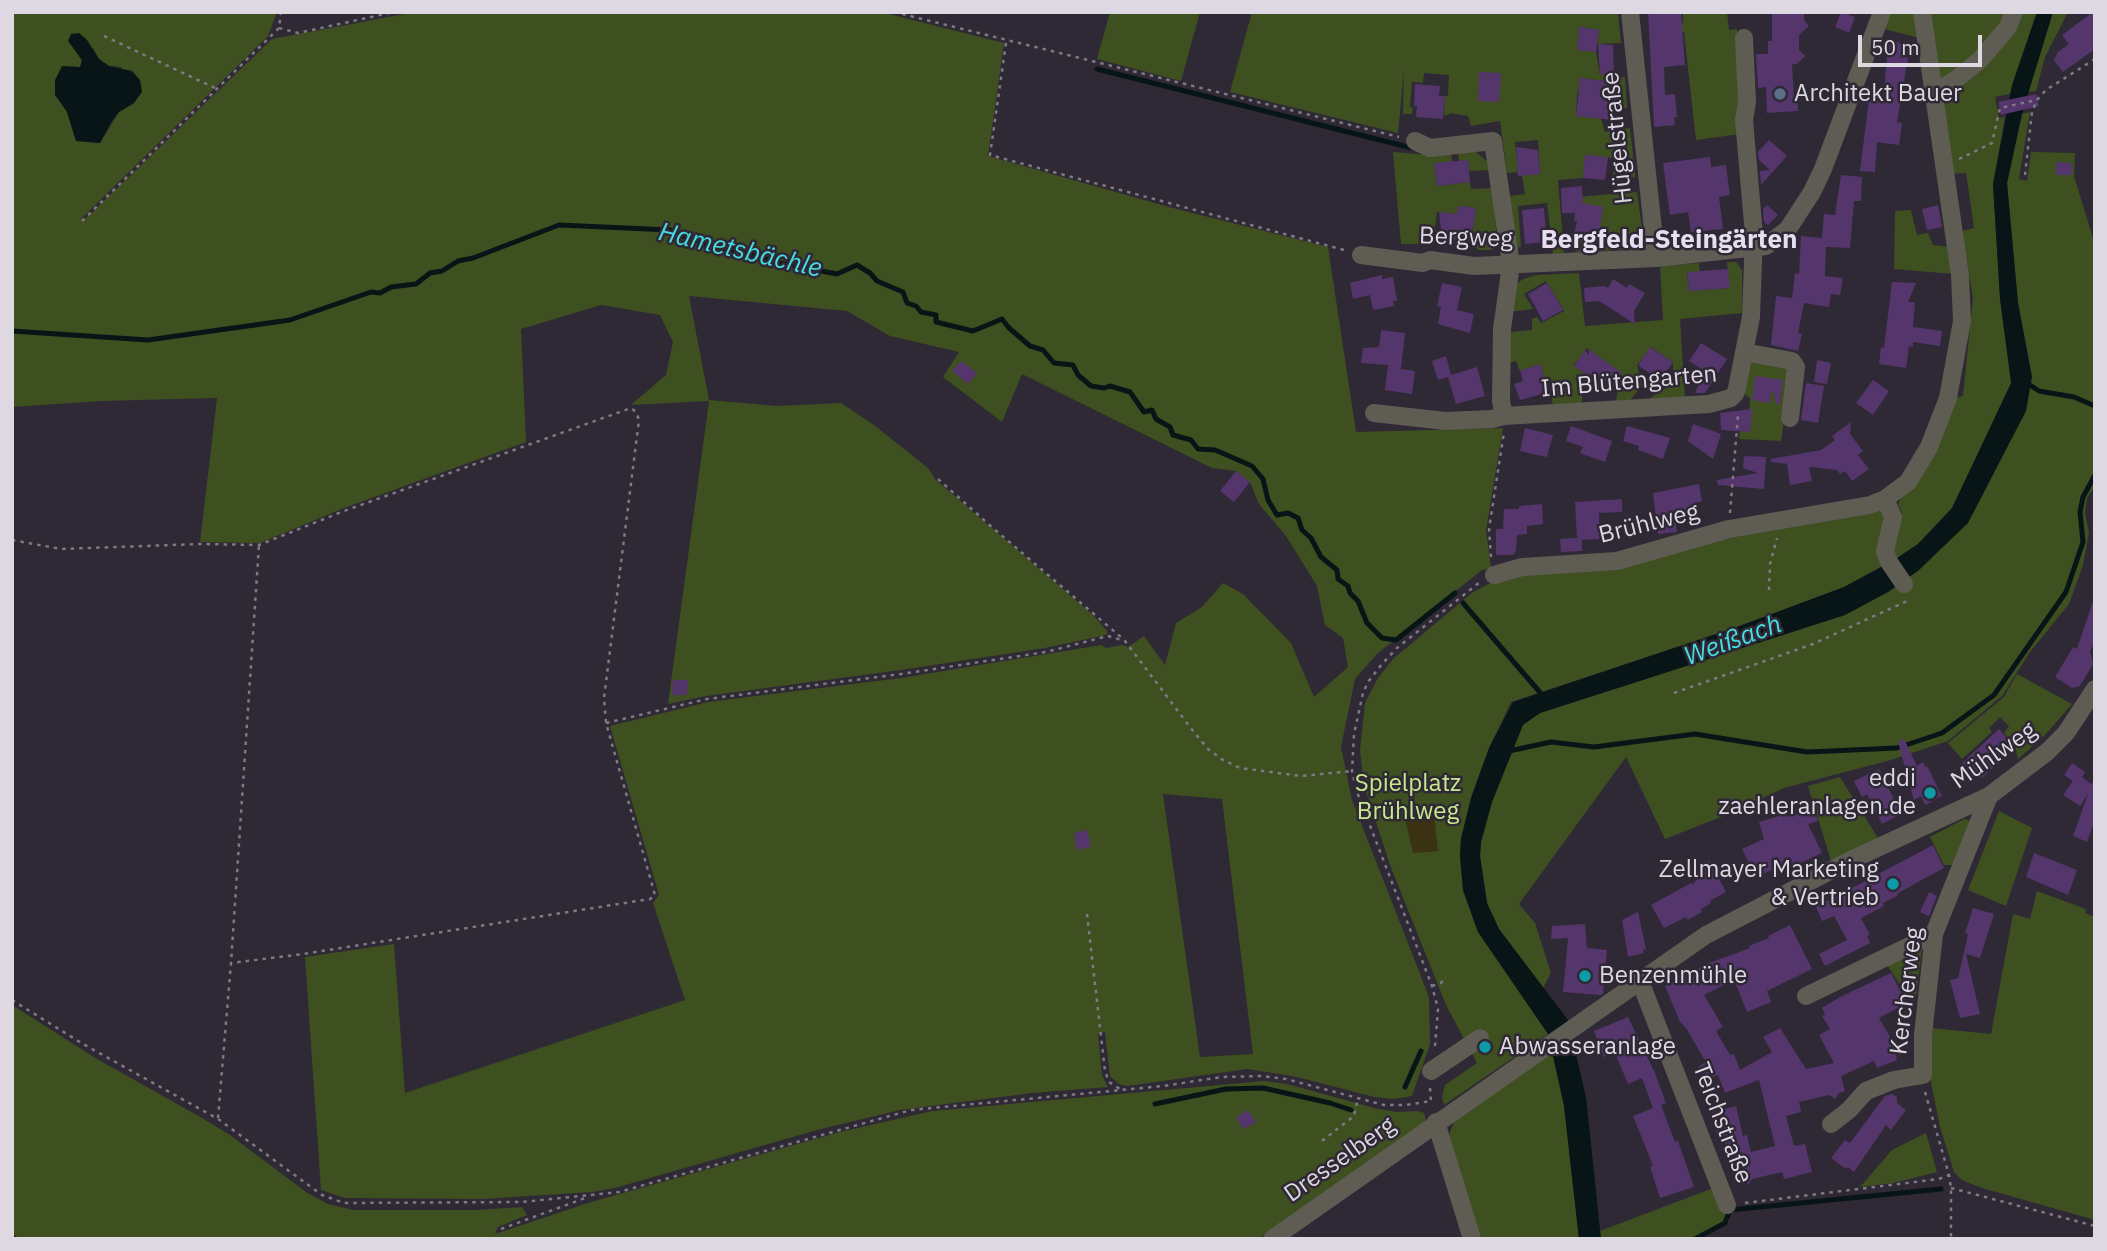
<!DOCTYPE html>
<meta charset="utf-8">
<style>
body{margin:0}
#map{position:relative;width:2107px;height:1251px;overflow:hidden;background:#2f2835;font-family:"IBM Plex Sans",sans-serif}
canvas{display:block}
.frame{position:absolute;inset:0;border:14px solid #ddd8e2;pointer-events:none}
.scale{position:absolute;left:1858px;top:35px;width:124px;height:32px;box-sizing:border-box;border:4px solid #ddd8e2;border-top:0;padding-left:9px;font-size:21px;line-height:24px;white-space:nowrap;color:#ddd8e2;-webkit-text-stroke:5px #2f2835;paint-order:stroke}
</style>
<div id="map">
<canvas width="2107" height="1251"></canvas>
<div class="frame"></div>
<div class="scale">50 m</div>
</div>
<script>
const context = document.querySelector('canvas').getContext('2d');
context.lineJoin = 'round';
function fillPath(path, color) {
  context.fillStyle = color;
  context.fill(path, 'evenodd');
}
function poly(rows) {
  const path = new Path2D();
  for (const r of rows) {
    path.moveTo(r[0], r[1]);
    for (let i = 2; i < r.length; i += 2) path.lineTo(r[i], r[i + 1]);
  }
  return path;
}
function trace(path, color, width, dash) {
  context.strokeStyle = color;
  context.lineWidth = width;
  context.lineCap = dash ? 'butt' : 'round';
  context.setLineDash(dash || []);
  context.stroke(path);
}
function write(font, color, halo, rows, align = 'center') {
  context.font = font + ' "IBM Plex Sans",sans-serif';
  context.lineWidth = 5;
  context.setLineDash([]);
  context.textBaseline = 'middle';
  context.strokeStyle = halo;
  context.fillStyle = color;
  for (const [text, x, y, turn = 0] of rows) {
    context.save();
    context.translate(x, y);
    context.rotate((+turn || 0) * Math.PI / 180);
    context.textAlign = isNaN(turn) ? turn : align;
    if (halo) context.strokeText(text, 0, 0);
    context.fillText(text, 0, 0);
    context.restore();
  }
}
fillPath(poly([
 [12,12,277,12,268,36,81,219,83,221,272,39,415,12,881,12,1004,43,988,156,1169,207,1328,247,1356,432,1503,428,1486,530,1491,568,1482,570,1378,653,1355,679,1341,747,1352,800,1429,997,1430,1044,1412,1096,1394,1099,1374,1097,1297,1077,1248,1069,1127,1086,1119,1084,1110,1076,1105,1032,1098,1034,1102,1075,1108,1087,1032,1093,900,1110,817,1130,615,1188,592,1192,483,1199,344,1198,321,1190,305,957,394,944,405,1093,685,1000,653,903,659,895,610,726,708,702,901,678,1101,645,1106,648,1122,645,1128,647,1144,636,1165,665,1176,623,1202,607,1223,583,1243,594,1291,643,1314,697,1348,667,1343,638,1325,625,1317,586,1286,536,1259,504,1250,482,1236,471,1212,468,1022,374,1002,422,943,377,959,352,890,336,847,311,689,296,709,400,777,406,841,403,874,425,928,468,935,479,1093,615,1108,632,1106,635,1045,648,901,670,706,696,668,704,709,401,631,405,666,375,673,342,660,315,601,305,521,329,526,442,344,508,260,543,200,542,217,398,101,401,12,407],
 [93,48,99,59,109,66,121,67,134,103,119,112,100,143,76,141,67,112,82,61,77,53],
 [1163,794,1222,799,1253,1054,1200,1057],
 [1110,12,1200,12,1181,81,1097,59],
 [1252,12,1618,12,1621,43,1597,44,1599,30,1580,27,1577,49,1596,52,1600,74,1614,73,1616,77,1625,77,1627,108,1614,110,1602,105,1605,81,1581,78,1577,96,1576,115,1601,119,1605,132,1630,128,1634,164,1630,164,1630,168,1635,170,1635,177,1613,182,1614,158,1586,155,1583,178,1558,180,1564,253,1553,254,1547,203,1518,206,1521,247,1514,248,1509,196,1525,194,1522,175,1540,174,1538,140,1515,142,1518,172,1507,173,1500,121,1471,126,1468,116,1450,113,1449,115,1444,115,1445,96,1448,96,1449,75,1424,73,1423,83,1412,82,1410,107,1413,108,1412,114,1403,114,1404,71,1398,133,1230,92],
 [1683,12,1727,12,1729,30,1737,29,1742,102,1740,134,1696,140,1684,32,1666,32,1665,24,1683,23],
 [1891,12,1917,12,1919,38,1884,29],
 [1930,12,2037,12,2010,94,1995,97,1999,118,2005,117,1993,184,2000,299,2012,383,1952,508,1918,544,1894,560,1891,546,1902,513,1898,504,1953,399,1963,396,1973,298,1962,231,1974,228,1966,173,1953,174],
 [2053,12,2068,12,2045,57,2036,91,2028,92],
 [2030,112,2019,179,2027,181,2031,152,2075,153,2074,176,2095,245,2095,486,2087,498,2085,513,2089,533,2083,565,2069,604,2030,652,2002,696,1948,741,1891,760,1784,788,1731,813,1665,839,1626,757,1519,904,1535,923,1551,973,1543,988,1499,929,1487,903,1480,856,1481,842,1492,802,1523,724,1540,713,1845,615,1888,592,1919,570,2032,377,2018,303,2007,183,2022,114],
 [1474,150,1490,164,1491,170,1469,171,1468,160,1459,161,1458,151],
 [1393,152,1428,155,1451,152,1452,162,1434,164,1437,186,1470,182,1471,189,1493,188,1497,241,1495,247,1491,250,1478,250,1471,241,1476,208,1459,206,1457,214,1437,212,1435,227,1422,225,1420,244,1401,244],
 [1637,192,1643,237,1640,244,1635,249,1576,252,1574,234,1601,240,1603,229,1599,228,1577,202,1578,197],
 [1911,210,1917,235,1928,233,1933,245,1950,247,1954,274,1894,269,1895,211],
 [1727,262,1736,262,1742,270,1742,313,1680,319,1685,397,1649,399,1668,386,1673,377,1673,362,1651,347,1637,365,1642,386,1630,400,1616,401,1621,373,1587,348,1574,365,1589,376,1582,389,1582,403,1553,405,1550,391,1552,390,1549,379,1545,380,1540,364,1520,371,1516,361,1509,363,1509,332,1532,330,1532,319,1537,317,1541,323,1564,311,1546,281,1524,294,1533,309,1509,312,1515,285,1523,279,1536,275,1579,273,1585,326,1663,320,1660,266,1699,263,1700,272,1687,273,1689,291,1729,288],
 [1750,359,1792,365,1781,441,1739,439,1740,431,1749,414,1750,398,1744,394],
 [1880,506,1885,512,1885,565,1844,587,1737,627,1511,702,1489,748,1471,798,1461,839,1460,856,1463,890,1478,932,1548,1034,1444,1105,1442,1097,1445,1085,1477,1063,1446,1005,1390,865,1364,785,1360,750,1365,703,1378,678,1393,659,1473,592,1496,580,1686,547],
 [2017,674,2072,704,2045,735,2018,759,2015,746,2004,733,2009,726,2000,717,1989,728,1992,732,1962,759,1948,743,2004,697],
 [1840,777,1878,838,1831,861,1808,786],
 [1999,811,2032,828,2006,906,1968,890],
 [1964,819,1969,820,1970,823,1952,865,1944,865,1930,837],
 [2037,891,2086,909,2085,913,2095,917,2095,1220,1982,1188,1962,1180,1954,1172,1940,1127,1929,1073,1931,1028,1991,1034,2013,914,2030,919],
 [1922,949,1916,997,1909,999,1884,960],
 [12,1005,97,1059,202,1118,230,1135,306,1192,328,1204,354,1210,477,1210,522,1207,527,1215,498,1227,495,1234,591,1202,840,1132,932,1111,1264,1081,1287,1084,1378,1109,1397,1112,1418,1111,1424,1113,1426,1120,1422,1126,1258,1239,19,1239,12,1233],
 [1553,1052,1564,1106,1579,1239,1478,1239,1450,1143,1450,1132,1455,1120],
 [1926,1133,1937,1172,1893,1183,1860,1187,1892,1150],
 [1711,1189,1730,1221,1698,1239,1601,1239,1600,1231]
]), '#3f5020');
fillPath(poly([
 [1423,810,1432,811,1434,813,1438,851,1413,853,1406,823,1408,818]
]), '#3a3212');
fillPath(poly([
 [2037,12,2053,12,2022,114,2007,183,2018,303,2032,377,2026,411,1968,523,1919,570,1888,592,1845,615,1540,713,1523,725,1492,802,1481,842,1480,856,1487,903,1499,929,1568,1020,1586,1097,1601,1239,1579,1239,1564,1106,1548,1034,1478,932,1463,890,1460,856,1461,839,1471,798,1489,748,1513,702,1737,627,1844,587,1894,560,1918,544,1952,508,2011,383,2000,299,1993,184,2012,85],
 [79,33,87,40,99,59,109,66,132,71,140,80,142,92,134,103,119,112,112,121,100,143,76,141,67,112,55,95,55,80,62,66,80,67,82,60,68,41,71,34]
]), '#081516');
trace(poly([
 [1097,69,1412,148],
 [12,331,148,340,290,320,371,292,380,293,391,287,416,284,430,273,442,271,458,261,473,258,559,225,670,230,674,234,694,239,710,247,744,252,779,263,837,274,857,265,870,273,877,281,903,292,907,303,916,306,921,312,936,315,936,322,973,331,1002,319,1009,328,1030,346,1043,350,1054,363,1073,365,1078,375,1091,386,1104,388,1110,386,1130,392,1144,412,1152,410,1156,419,1170,427,1173,435,1191,440,1198,449,1215,450,1252,466,1263,479,1268,500,1277,515,1288,513,1298,518,1302,530,1311,538,1321,557,1337,570,1338,579,1348,586,1350,593,1358,601,1367,623,1382,638,1396,640,1455,593],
 [2027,383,2039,391,2074,397,2095,406],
 [1463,603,1543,696],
 [1509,751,1551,742,1594,747,1695,734,1807,752,1897,748,1942,733,1994,695,2066,592,2083,542,2080,512,2083,497,2095,475],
 [1405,1087,1421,1051],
 [1155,1104,1226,1089,1263,1088,1330,1103,1351,1110],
 [1695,1239,1725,1223,1730,1210,1941,1189]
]), '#081516', 5);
fillPath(poly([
 [1648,12,1681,12,1685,65,1664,67,1665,95,1675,94,1677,117,1674,117,1675,125,1654,127],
 [1772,12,1804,12,1804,20,1809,26,1799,35,1799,50,1805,56,1797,64,1792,64,1794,97,1797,97,1798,111,1767,113,1766,87,1758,88,1756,54,1768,54,1768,41,1772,41],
 [1841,12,1855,17,1849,33,1835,27],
 [2093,12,2095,12,2095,49,2063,72,2054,60,2058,52,2069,44,2062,35],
 [1579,27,1599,30,1596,52,1577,50],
 [1894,41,1910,46,1897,122,1902,123,1899,145,1877,142,1875,172,1860,171,1869,99,1883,101,1888,46],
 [1598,44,1613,45,1614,73,1600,74],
 [1479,72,1501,73,1499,102,1478,101],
 [1580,78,1605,81,1603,99,1608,99,1611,120,1576,116],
 [1415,84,1440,86,1439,96,1445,96,1443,119,1416,117,1417,106,1414,106],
 [2036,94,2039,106,2001,115,1998,102],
 [1769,140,1787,156,1761,185,1760,171,1770,170,1759,160,1758,152],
 [1516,147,1538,150,1540,174,1518,176],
 [1585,155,1608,157,1605,180,1583,178],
 [1710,157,1711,167,1726,165,1730,195,1719,197,1723,229,1691,232,1688,212,1670,215,1663,163],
 [1468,160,1470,182,1437,186,1434,163],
 [2056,162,2072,163,2072,175,2056,175],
 [1841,175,1862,177,1861,201,1854,201,1850,248,1826,247,1825,276,1843,278,1840,295,1831,294,1829,307,1804,303,1798,333,1802,334,1798,351,1771,345,1776,296,1792,298,1795,273,1799,274,1801,236,1822,238,1824,214,1835,215],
 [1582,186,1583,203,1603,207,1598,239,1574,234,1577,221,1574,221,1575,213,1562,213,1561,188],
 [1767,205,1778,215,1768,225,1764,222,1763,209],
 [1938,205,1942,227,1927,230,1922,209],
 [1458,206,1476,208,1471,241,1442,238,1439,212,1457,214],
 [1544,208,1547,242,1525,244,1522,210],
 [1728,269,1730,288,1689,291,1687,272],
 [1382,275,1382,279,1393,277,1397,301,1393,301,1394,306,1373,310,1370,295,1353,299,1350,283],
 [1613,279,1627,288,1629,284,1645,293,1634,311,1635,324,1599,301,1585,302,1584,288,1604,286,1608,288],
 [1892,282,1916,283,1908,302,1915,302,1913,327,1942,331,1940,346,1913,342,1913,347,1909,346,1906,368,1879,364,1881,347,1884,348],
 [1442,283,1462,287,1457,310,1474,314,1470,333,1438,324,1441,307,1437,306],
 [1547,283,1563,310,1543,321,1528,294],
 [1381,330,1405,333,1401,369,1415,371,1412,394,1385,390,1388,365,1361,363,1363,348,1379,347],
 [1701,343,1727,359,1705,393,1695,393,1705,371,1689,361],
 [1650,347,1673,362,1660,381,1638,365],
 [1588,349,1621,372,1618,391,1601,378,1607,389,1596,381,1591,388,1590,377,1574,366,1585,350,1589,356],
 [1446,356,1451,375,1477,367,1485,396,1456,404,1448,377,1438,380,1432,361],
 [1817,360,1831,363,1827,384,1814,382],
 [961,361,977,373,968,384,952,371],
 [1540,364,1549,392,1520,400,1514,384,1523,381,1520,371],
 [1755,376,1783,380,1780,404,1776,404,1774,392,1771,393,1770,403,1752,400],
 [1873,380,1889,391,1873,415,1856,403],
 [1806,383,1824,386,1818,423,1801,420],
 [1752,409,1750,432,1721,430,1720,413],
 [1851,422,1850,434,1863,451,1858,455,1869,469,1852,481,1845,471,1840,474,1837,470,1809,467,1812,481,1790,485,1787,464,1771,462,1771,459,1821,450,1835,440,1832,436],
 [1693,424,1721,434,1713,459,1688,441],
 [1571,426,1612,441,1605,462,1580,453,1583,447,1566,441],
 [1627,426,1670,438,1663,459,1638,450,1639,446,1623,441],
 [1525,428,1553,435,1547,457,1520,451],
 [1744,456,1766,457,1764,489,1718,485,1717,480,1758,473,1743,468],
 [1236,471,1250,482,1234,502,1220,491],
 [1699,484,1702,501,1695,503,1698,517,1675,519,1677,532,1658,534,1653,493],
 [1622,499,1622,512,1599,513,1600,539,1582,540,1582,551,1561,552,1560,539,1577,538,1575,502],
 [1542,504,1543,524,1527,526,1527,534,1517,535,1516,551,1513,555,1496,555,1496,529,1503,529,1504,509,1519,509,1519,506],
 [2092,604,2095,604,2095,642,2090,651,2093,664,2080,686,2072,688,2055,677,2073,647,2077,649],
 [673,680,688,680,687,695,672,695],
 [1999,729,2015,748,1982,778,1978,774,1970,781,1960,765],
 [1904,739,1917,766,1923,762,1925,767,1927,766,1942,796,1925,805,1921,796,1914,800,1898,742],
 [2072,763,2085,772,2082,777,2091,784,2095,780,2095,819,2087,842,2073,836,2088,794,2080,806,2063,795,2073,781,2064,775],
 [1879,769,1901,814,1882,824,1867,794,1862,797,1854,781],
 [1814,809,1818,821,1808,824,1822,853,1775,875,1772,870,1756,877,1742,849,1764,839,1759,822,1786,814,1787,817],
 [1087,830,1091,847,1077,850,1074,833],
 [1933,845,1944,868,1898,893,1897,896,1883,903,1884,906,1861,918,1870,935,1867,936,1870,943,1825,966,1819,954,1847,940,1834,916,1822,921,1816,907],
 [2034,853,2077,870,2068,895,2026,877],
 [1709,860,1726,892,1710,901,1711,903,1701,909,1702,912,1688,920,1686,917,1664,928,1651,905,1691,883,1693,885],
 [1929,892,1937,896,1929,916,1920,912],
 [1973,908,1994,914,1980,958,1966,954,1980,1014,1960,1018,1950,980,1958,978,1968,934,1965,933],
 [1638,912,1646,949,1643,950,1644,953,1628,957,1622,920],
 [1585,924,1587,948,1607,950,1603,994,1600,995,1563,992,1568,938,1551,939,1552,926],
 [1790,925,1812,969,1767,991,1771,1002,1747,1012,1734,980,1704,995,1723,1027,1716,1031,1730,1055,1734,1054,1740,1070,1772,1052,1763,1037,1780,1028,1806,1069,1834,1063,1819,1035,1830,1029,1822,1016,1825,1015,1822,1008,1840,997,1891,973,1907,1003,1879,1018,1893,1042,1897,1060,1877,1068,1874,1061,1841,1076,1845,1091,1839,1093,1835,1099,1829,1095,1799,1102,1801,1112,1786,1116,1794,1146,1805,1144,1812,1172,1784,1179,1782,1172,1752,1179,1749,1184,1743,1181,1735,1183,1723,1135,1717,1136,1712,1112,1736,1106,1743,1136,1747,1135,1751,1152,1775,1146,1759,1080,1725,1093,1718,1075,1704,1081,1698,1067,1706,1062,1686,1028,1680,1022,1665,986,1709,963,1750,948,1749,946,1769,938,1768,936],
 [1628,1017,1655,1073,1666,1103,1661,1105,1675,1142,1678,1141,1694,1187,1660,1198,1650,1167,1653,1166,1633,1116,1653,1108,1642,1078,1628,1084,1615,1053,1604,1057,1594,1031],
 [1892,1094,1897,1097,1897,1103,1906,1110,1891,1130,1886,1125,1854,1172,1848,1167,1846,1169,1831,1158,1845,1140,1850,1143,1885,1096],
 [1248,1110,1256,1122,1244,1129,1236,1118]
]), '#54366c');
trace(poly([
 [894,12,1399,137],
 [279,28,298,33,394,12],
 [104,36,215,88],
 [1006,43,990,155,1344,250],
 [1959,159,1992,143,2000,108,2037,100,2046,90,2095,59],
 [2025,175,2032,112,2037,100],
 [82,221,279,28,281,12],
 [938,479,993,528,1122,638],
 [1730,513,1738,415],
 [12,540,61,549,200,544,259,545,344,511,631,408,636,412,639,420,604,698,606,723,655,895,650,899,303,954,231,963],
 [1491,557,1489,529,1504,432],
 [1769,590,1770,564,1777,538],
 [1674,693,1813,644,1907,601],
 [606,723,707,699,901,674,1046,652,1108,636,1125,641,1193,731,1208,749,1223,760,1240,768,1301,776,1352,771],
 [1087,914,1105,1071,1109,1082,1120,1089],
 [1432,986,1441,983,1446,977],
 [12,1000,83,1044,218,1119,322,1195,344,1203,522,1202,619,1192,911,1110,1163,1086,1222,1077,1261,1076,1286,1079,1384,1105,1406,1105,1431,1101],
 [1435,1046,1438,1009,1432,986,1357,792,1352,771,1354,734,1363,693,1368,682,1382,664,1397,648,1480,582],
 [1430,1088,1431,1102],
 [1925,1092,1949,1175,1951,1188,1951,1239],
 [218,1118,231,963,259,545],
 [1322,1141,1354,1116,1358,1098],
 [1951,1188,2095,1226],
 [1745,1203,1939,1179,1949,1175],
 [501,1229,588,1197]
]), '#7f7984', 2.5, [3.5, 5]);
trace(poly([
 [1630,12,1656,258],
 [1933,93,1955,80,1980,60,2008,27,2014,12],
 [1415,141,1430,148,1493,141,1511,265,1502,329,1501,401,1504,416,1709,404,1731,398,1735,394,1737,388,1751,317,1754,235,1744,120,1747,102,1744,38],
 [1361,255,1423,263,1430,260,1474,266,1656,258,1766,246,1788,229,1812,192,1823,169,1882,12],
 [1744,352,1792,361,1796,367,1790,418],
 [1374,413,1445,421,1492,419,1504,416],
 [1885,499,1893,517,1885,551,1889,562,1904,584],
 [1494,575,1522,567,1617,561,1729,529,1870,505,1885,499,1908,482,1929,447,1948,398,1962,321,1960,275,1922,12],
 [1640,981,1727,1205],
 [1806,996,1934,934],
 [1431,1071,1480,1038],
 [1436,1122,1472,1239],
 [1831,1124,1849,1110,1866,1091,1894,1080,1923,1075,1923,1035,1934,934,1989,796],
 [1272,1239,1706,935,1851,860,1989,796,2047,752,2066,733,2095,689]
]), '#5f5c54', 18);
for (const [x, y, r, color] of [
 [1780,94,7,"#5c6f8a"],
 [1930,793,7,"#0f9aa8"],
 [1893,884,7,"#0f9aa8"],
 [1585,976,7,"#0f9aa8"],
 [1485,1047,7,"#0f9aa8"]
]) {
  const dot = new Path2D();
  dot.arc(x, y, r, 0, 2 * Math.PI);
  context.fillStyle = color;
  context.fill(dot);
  trace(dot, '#2f2835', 2.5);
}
write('24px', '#ddd8e2', '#2f2835', [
 ["Architekt Bauer",1794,94],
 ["eddi",1916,779,"right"],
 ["zaehleranlagen.de",1916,807,"right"],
 ["Zellmayer Marketing",1879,870,"right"],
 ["& Vertrieb",1879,898,"right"],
 ["Benzenmühle",1599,976],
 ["Abwasseranlage",1499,1047]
], 'left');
write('24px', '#ddd8e2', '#2f2835', [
 ["Hügelstraße",1618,138,-96],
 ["Bergweg",1466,238,2],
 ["Im Blütengarten",1629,382,-5],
 ["Brühlweg",1649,524,-14],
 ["Mühlweg",1994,756,-35],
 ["Kercherweg",1907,991,-83],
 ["Teichstraße",1722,1123,69],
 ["Dresselberg",1340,1160,-35]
]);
write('24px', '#c7e88c', '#2f2835', [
 ["Spielplatz",1408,784],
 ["Brühlweg",1408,812]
]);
write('bold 26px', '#e7ddf0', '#2f2835', [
 ["Bergfeld-Steingärten",1669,240]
]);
write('italic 26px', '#46dde2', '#2f2835', [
 ["Hametsbächle",740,251,13],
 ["Weißach",1733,641,-20]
]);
</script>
